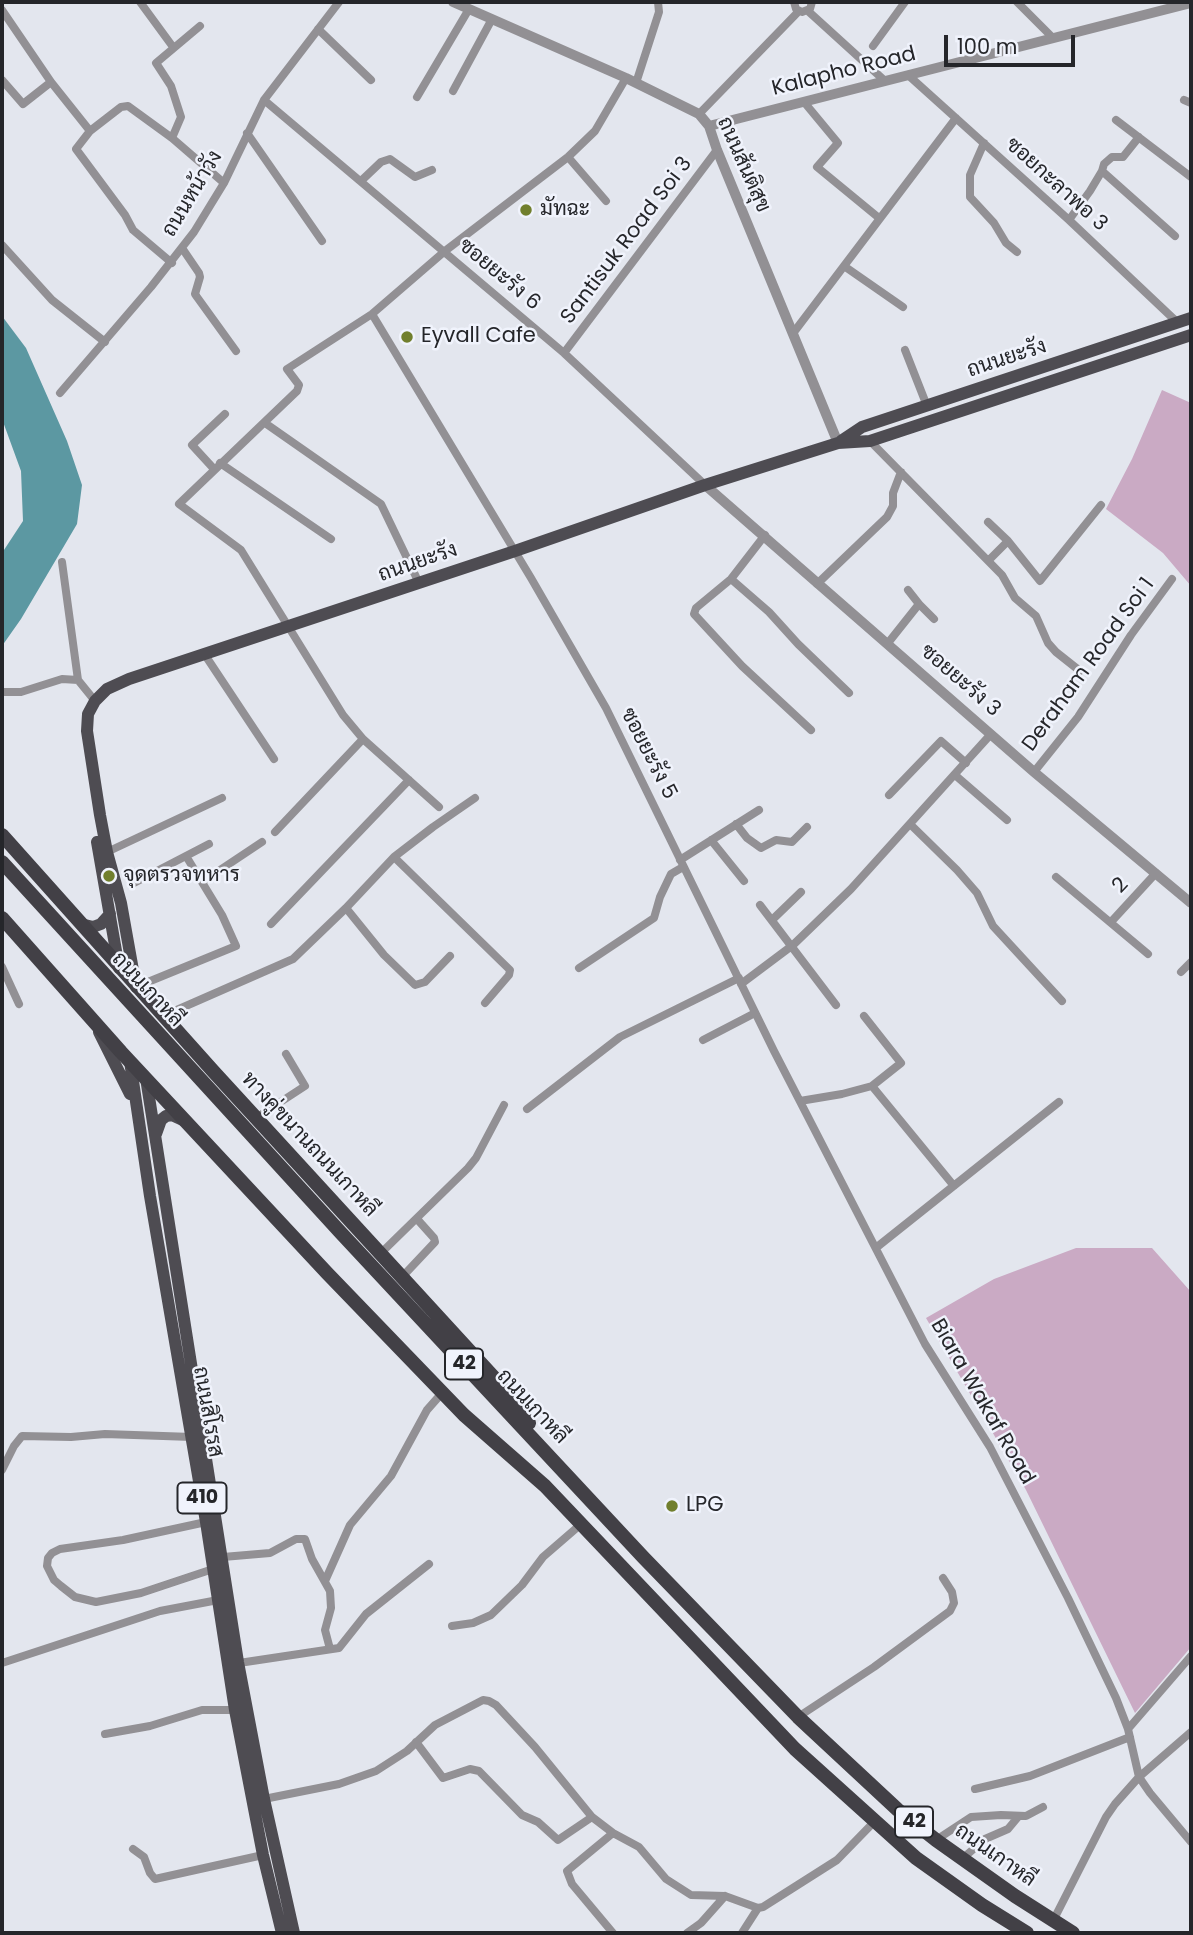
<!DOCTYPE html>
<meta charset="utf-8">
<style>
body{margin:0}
#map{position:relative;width:1193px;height:1935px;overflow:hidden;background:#e3e6ee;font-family:Poppins,sans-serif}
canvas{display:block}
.frame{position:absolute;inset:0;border:4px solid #25262a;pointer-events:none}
.scale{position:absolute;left:944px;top:35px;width:131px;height:32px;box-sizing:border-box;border:4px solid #25262a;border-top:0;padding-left:9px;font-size:21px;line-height:24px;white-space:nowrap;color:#25262a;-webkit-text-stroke:5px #f0f3fc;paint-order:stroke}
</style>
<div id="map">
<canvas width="1193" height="1935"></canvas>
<div class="frame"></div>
<div class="scale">100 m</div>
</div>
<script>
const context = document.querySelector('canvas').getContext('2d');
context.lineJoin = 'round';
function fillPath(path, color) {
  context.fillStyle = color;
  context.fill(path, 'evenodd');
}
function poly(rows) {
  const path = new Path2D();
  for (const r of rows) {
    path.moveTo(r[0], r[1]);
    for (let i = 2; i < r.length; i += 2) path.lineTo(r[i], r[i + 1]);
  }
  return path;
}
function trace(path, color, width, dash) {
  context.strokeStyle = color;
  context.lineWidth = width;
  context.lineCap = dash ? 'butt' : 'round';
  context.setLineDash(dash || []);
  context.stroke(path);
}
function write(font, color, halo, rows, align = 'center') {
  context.font = font + ' Poppins,Sarabun,sans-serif';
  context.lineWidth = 5;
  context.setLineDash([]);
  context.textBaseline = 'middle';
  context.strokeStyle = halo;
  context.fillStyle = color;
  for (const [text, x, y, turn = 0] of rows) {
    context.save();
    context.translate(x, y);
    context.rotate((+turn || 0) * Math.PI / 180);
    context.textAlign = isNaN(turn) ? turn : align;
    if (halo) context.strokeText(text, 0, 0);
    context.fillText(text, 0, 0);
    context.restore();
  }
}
fillPath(poly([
 [1162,390,1191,403,1191,586,1163,553,1106,509,1132,459],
 [1076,1248,1152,1248,1191,1292,1191,1647,1135,1713,1026,1490,926,1318,994,1279]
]), '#caaac4');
fillPath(poly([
 [2,316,26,348,67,441,82,485,77,524,21,619,2,646,2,553,23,521,21,471,2,419]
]), '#5c98a2');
trace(poly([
 [140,2,173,47],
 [794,2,796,9,802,12,810,9,812,2],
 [1017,2,1053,38],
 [2,10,51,82,90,131,121,107,128,106,172,138,224,183],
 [808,11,885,81],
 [318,29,371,80],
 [873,46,905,2],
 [908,75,1069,220,1178,323],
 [2,80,23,104,51,82],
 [636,83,659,12,658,2],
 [453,91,492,19],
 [417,97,469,9],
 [264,100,564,353,705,485],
 [1184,100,1191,103],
 [804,102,838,143,817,167,879,218],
 [699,114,799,11],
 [1116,120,1191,177],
 [90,131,76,149,125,215,133,230,172,263],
 [247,133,322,241],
 [172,138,181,117,171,86,156,63,200,26],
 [984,143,970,175,970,197,994,223,1006,243,1017,252],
 [568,157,606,201],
 [1102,171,1175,236],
 [361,181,381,162,390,159,415,177,432,170],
 [1069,220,1090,191,1102,171,1104,164,1112,157,1123,157,1139,137],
 [2,245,52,300,105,342],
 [182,248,199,273,200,277,195,294,197,297,236,351],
 [844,266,903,307],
 [372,314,531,578,606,708,774,1051,925,1344,990,1447,1068,1598,1116,1698,1128,1729,1139,1777,1150,1793,1191,1842],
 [794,332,956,118],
 [905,350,927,406],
 [564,353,717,150],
 [60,393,151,287,194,232,224,183,264,100,339,2],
 [265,423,381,504,419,583],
 [870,441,1002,575,1015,598,1036,616,1048,643,1056,652,1080,671],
 [220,463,331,539],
 [214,469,192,445,225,414],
 [988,522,1008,541,1040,581,1101,505],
 [765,535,731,579,696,608,694,614,742,666,811,730],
 [989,560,1008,541],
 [62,562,78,680,95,701],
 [731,579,769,612,798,644,849,693],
 [817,584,887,517,893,506,893,493,901,472],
 [908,590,919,604],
 [888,643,919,604,934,619],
 [205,655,274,759],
 [2,692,21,692,62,679,78,680],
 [1034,772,1078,717,1131,635,1172,579],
 [955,775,1007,820],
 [889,795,941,741,966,763],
 [439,807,363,739,343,715,241,550,179,504,297,391,299,385,287,369,372,314,445,251,568,157,595,131,626,78],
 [736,824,747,838,761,848,776,840,792,842,807,827],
 [911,825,957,870,977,893,993,926,1062,1001],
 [275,832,363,739],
 [711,840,744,881],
 [107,852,222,798],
 [394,857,510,970,509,975,485,1003],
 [680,860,759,810],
 [1056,877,1148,954],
 [202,882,262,842],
 [132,884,209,844],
 [760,905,836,1005],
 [346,908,384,955,415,985,425,982,450,956],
 [772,920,801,892],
 [1111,922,1156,873],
 [271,924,409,780],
 [2,967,19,1004],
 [579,968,654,918,660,897,671,874,683,867],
 [1181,972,1191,962],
 [143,984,236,946,222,915,186,856],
 [741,984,793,945,851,889,991,734],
 [163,1016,293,959,346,908,394,857,433,827,475,798],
 [703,1040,755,1013],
 [872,1086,954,1186],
 [800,1101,842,1094,872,1086,901,1063,864,1016],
 [527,1109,620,1037,739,978],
 [256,1118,305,1086,286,1054],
 [877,1247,1059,1102],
 [381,1253,468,1168,476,1158,504,1105],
 [403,1276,435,1242,434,1238,417,1219],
 [2,1470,14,1446,22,1436,71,1437,105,1434,192,1437],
 [206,1522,123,1540,60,1549,52,1553,48,1558,47,1566,54,1580,61,1586,75,1597,96,1602,141,1593,213,1569],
 [223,1557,270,1553,296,1539,305,1539,312,1559,330,1591,331,1608,325,1630,330,1649],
 [325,1581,350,1525,391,1476,427,1410,442,1393],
 [452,1626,473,1623,491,1615,522,1585,543,1557,580,1525],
 [2,1663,160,1611,218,1600],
 [239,1663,339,1648,366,1614,429,1564],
 [798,1717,874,1667,950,1611,954,1603,952,1592,943,1578],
 [1128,1729,1191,1656],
 [105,1734,150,1726,202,1710,235,1710],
 [416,1742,443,1778,470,1769,479,1771,522,1815,538,1822,558,1840,592,1817],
 [975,1789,1030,1776,1130,1737],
 [264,1799,339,1784,376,1771,407,1751,435,1725,483,1700,489,1701,496,1705,535,1747,592,1817,613,1833,639,1847,666,1879,691,1895,725,1896,758,1908,763,1907,837,1860,874,1822],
 [613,1833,567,1871,572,1884,613,1933],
 [936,1840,971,1817,1001,1815,1026,1816,1043,1807],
 [133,1849,144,1857,150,1873,155,1879,263,1855],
 [962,1859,985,1839,1008,1829,1018,1817],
 [1053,1921,1106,1817,1115,1804,1139,1777,1191,1732],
 [687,1933,701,1923,725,1896],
 [742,1933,758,1908]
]), '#929094', 8);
trace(poly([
 [453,2,626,78,699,114,709,126,717,150,838,443],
 [709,126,1191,3],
 [705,485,1034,772,1191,903]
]), '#929094', 10);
trace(poly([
 [841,441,862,427,1191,318],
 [97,842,119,968],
 [81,924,93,927,101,924,110,914],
 [136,987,121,903,107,852,100,815,87,731,88,714,95,701,107,689,129,679,515,551,705,485,838,443,870,441,1191,335],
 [99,1032,130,1094],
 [130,1061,150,1196,206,1522,235,1710,263,1855,282,1933],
 [146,1078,238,1662,264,1799,294,1933],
 [156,1134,161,1120,166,1116,172,1115,185,1121]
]), '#4e4c52', 12);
trace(poly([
 [2,835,213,1071,499,1383,529,1423],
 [2,862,341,1233,643,1557,798,1717,898,1810,936,1840,1015,1896,1073,1933],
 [2,918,121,1052,327,1273,464,1415,545,1486,795,1749,916,1858,982,1905,1027,1933]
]), '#424046', 14);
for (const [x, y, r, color] of [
 [526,210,7,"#717f2d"],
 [407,337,7,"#717f2d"],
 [109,876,7,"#717f2d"],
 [672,1506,7,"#717f2d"]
]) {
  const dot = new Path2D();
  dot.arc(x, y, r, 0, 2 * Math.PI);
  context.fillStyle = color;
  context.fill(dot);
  trace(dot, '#f0f3fc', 2.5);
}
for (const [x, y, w] of [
 [464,1364,38],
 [202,1498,49],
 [914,1822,38]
]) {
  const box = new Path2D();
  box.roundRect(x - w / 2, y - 15.5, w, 31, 5);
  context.fillStyle = '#f0f3fc';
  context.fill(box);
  trace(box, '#25262a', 2);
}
write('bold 19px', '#25262a', null, [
 ["42",464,1364],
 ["410",202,1498],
 ["42",914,1822]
]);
write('21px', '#25262a', '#f0f3fc', [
 ["Kalapho Road",844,72,-14],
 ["ถนนสันติสุข",743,165,66],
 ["ซอยกะลาพอ 3",1056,185,42],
 ["ถนนหน้าวัง",193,194,-59],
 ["Santisuk Road Soi 3",627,241,-53],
 ["ซอยยะรัง 6",499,275,40],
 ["ถนนยะรัง",1007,359,-18],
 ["ถนนยะรัง",418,563,-19],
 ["Deraham Road Soi 1",1089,665,-54],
 ["ซอยยะรัง 3",960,681,41],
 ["ซอยยะรัง 5",648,754,63],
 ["2",1121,886,-47],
 ["ถนนเกาหลี",147,990,47],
 ["ทางคู่ขนานถนนเกาหลี",309,1145,47],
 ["Biara Wakaf Road",982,1402,60],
 ["ถนนเกาหลี",532,1407,47],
 ["ถนนสิโรรส",207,1412,80],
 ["ถนนเกาหลี",995,1856,35]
]);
write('21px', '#25262a', '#f0f3fc', [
 ["มัทฉะ",540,210],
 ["Eyvall Cafe",421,337],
 ["จุดตรวจทหาร",123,876],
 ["LPG",686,1506]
], 'left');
</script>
